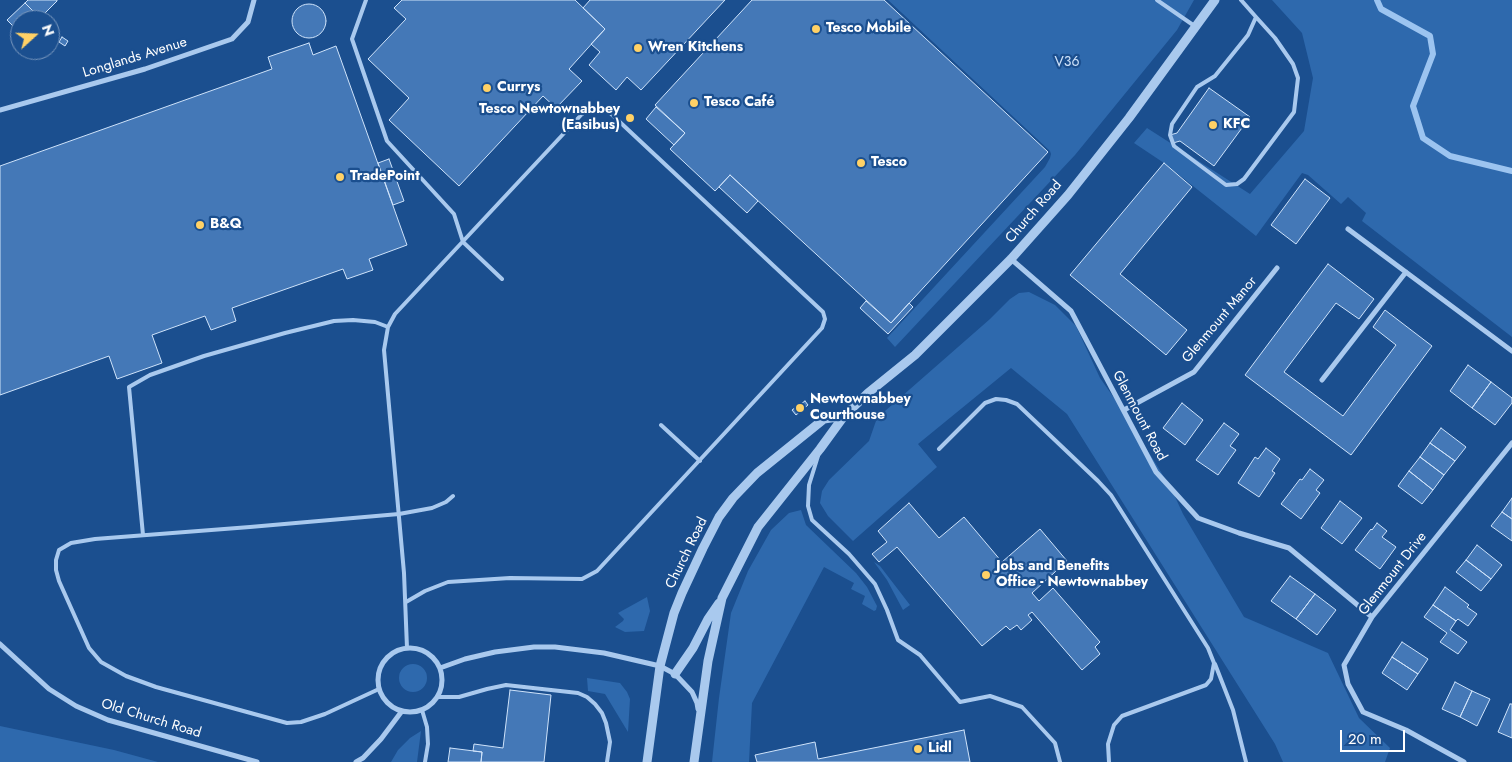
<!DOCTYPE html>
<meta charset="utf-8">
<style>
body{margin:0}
#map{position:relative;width:1512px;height:762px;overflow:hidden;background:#1b4f8f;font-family:Jost,sans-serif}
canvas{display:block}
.north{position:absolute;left:10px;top:10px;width:50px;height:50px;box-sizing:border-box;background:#1b4f8f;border:1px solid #7695bc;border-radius:50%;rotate:70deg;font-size:14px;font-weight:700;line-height:20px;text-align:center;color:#fff}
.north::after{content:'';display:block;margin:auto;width:18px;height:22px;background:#ffd166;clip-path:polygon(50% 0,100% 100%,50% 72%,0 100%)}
.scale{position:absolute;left:1340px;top:730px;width:65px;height:22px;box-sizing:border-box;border:2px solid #fff;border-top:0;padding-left:6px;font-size:15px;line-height:18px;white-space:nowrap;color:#fff;-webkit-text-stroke:4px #1b4f8f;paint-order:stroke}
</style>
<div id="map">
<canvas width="1512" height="762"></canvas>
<div class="north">N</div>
<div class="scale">20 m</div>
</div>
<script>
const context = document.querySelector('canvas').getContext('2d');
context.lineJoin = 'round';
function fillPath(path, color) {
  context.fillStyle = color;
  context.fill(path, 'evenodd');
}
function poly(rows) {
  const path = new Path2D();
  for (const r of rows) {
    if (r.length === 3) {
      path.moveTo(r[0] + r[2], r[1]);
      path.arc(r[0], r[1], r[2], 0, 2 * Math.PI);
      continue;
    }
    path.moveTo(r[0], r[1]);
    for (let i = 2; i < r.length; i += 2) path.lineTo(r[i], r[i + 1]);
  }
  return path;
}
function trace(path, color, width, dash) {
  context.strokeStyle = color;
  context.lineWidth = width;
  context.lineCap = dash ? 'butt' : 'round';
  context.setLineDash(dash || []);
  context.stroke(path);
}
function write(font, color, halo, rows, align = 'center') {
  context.font = font + ' Jost,sans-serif';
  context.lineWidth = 4.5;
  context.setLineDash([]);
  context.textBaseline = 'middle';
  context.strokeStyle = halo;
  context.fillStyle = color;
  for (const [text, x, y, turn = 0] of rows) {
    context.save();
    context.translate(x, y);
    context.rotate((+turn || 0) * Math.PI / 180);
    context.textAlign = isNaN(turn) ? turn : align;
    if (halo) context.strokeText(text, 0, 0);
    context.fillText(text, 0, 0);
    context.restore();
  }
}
fillPath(poly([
 [888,0,1194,0,1177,30,1075,155,895,347,887,338,1045,167,1050,158,1051,154,1050,151],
 [1272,0,1512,0,1512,337,1362,221,1366,213,1348,197,1341,204,1308,175,1302,173,1256,236,1164,163,1134,143,1147,128,1250,194,1304,131,1313,78,1302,33],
 [1029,292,1055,305,1076,326,1100,378,1117,402,1171,488,1183,514,1244,617,1328,653,1359,718,1390,748,1385,762,1283,762,1275,744,1067,414,1011,368,918,444,937,467,853,541,828,516,820,503,822,491,829,480,869,441,877,418,990,319,1010,299,1019,293],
 [801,510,806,525,856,573,867,587,877,606,876,610,874,611,862,604,865,596,851,589,854,583,824,567,752,703,749,762,712,762,719,698,731,613,748,571,771,530,789,513],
 [874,562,880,566,910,605,903,610,887,580],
 [647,597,650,611,644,631,625,632,615,627,623,621,624,619,618,613],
 [413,678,14],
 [587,678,620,683,627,692,630,699,628,732,605,694,588,691],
 [0,726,114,750,158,762,0,762],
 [421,731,417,762,391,762,398,750,410,738]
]), '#2e69ad');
trace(poly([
 [1377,0,1381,9,1430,36,1433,54,1413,106,1423,138,1450,156,1512,171]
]), '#9cc4f0', 6);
const building = poly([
 [28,0,57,0,57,1,40,18,25,3,28,0],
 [402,0,575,0,605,29,569,69,582,81,556,108,543,96,459,186,389,120,409,98,368,59,406,19,394,8,402,0],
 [590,0,725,0,641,90,627,77,616,90,589,65,600,52,591,44,605,29,583,8,590,0],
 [752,0,884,0,1048,152,891,323,730,175,715,191,670,149,685,133,655,105,752,0],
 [25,3,40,18,38,20,20,20,20,33,7,20,25,3],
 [309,21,17],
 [62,37,68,41,65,46,59,42,62,37],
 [309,43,313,55,336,46,407,245,369,259,373,270,347,279,343,269,232,308,236,321,211,330,205,316,152,335,162,363,117,379,109,356,0,395,0,166,272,69,268,57,309,43],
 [1209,88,1250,117,1214,166,1180,141,1173,143,1170,135,1177,133,1209,88],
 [656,107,685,133,674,145,646,119,656,107],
 [389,159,404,201,393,205,378,163,389,159],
 [1164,163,1192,187,1120,274,1187,330,1166,355,1070,275,1164,163],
 [730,175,758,201,747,213,719,187,730,175],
 [1305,179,1330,198,1296,244,1271,225,1305,179],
 [1328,264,1374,299,1359,319,1336,303,1284,372,1343,416,1396,345,1373,327,1385,310,1432,346,1351,455,1245,375,1328,264],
 [866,301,891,323,909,303,913,307,888,334,860,308,866,301],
 [1468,365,1491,382,1472,408,1450,391,1468,365],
 [1491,382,1512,398,1512,403,1495,425,1472,408,1491,382],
 [805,401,808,405,796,415,792,410,805,401],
 [1182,403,1203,420,1185,445,1163,428,1182,403],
 [1224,423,1239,434,1230,446,1236,450,1218,475,1196,460,1224,423],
 [1441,428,1466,447,1455,461,1430,443,1441,428],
 [1430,443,1455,461,1444,475,1420,457,1430,443],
 [1266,448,1280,459,1272,471,1275,473,1259,497,1238,483,1255,457,1258,459,1266,448],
 [1420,457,1444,475,1433,490,1409,471,1420,457],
 [1310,469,1324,480,1316,490,1320,493,1301,519,1281,504,1300,479,1302,480,1310,469],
 [1409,471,1433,490,1422,504,1398,486,1409,471],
 [1512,498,1512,519,1502,512,1512,498],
 [1340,501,1362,518,1342,544,1321,528,1340,501],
 [909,503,939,538,964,517,1002,562,1040,529,1067,561,1032,593,1039,601,1053,588,1100,642,1095,647,1100,654,1082,670,1032,612,1028,615,1032,620,1021,630,1017,625,1010,630,1006,626,982,646,897,547,879,562,872,554,887,542,878,531,909,503],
 [1502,512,1512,519,1512,541,1491,526,1502,512],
 [1377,523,1387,531,1382,537,1396,547,1380,569,1355,550,1371,529,1372,530,1377,523],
 [1477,545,1502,565,1491,579,1466,560,1477,545],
 [1466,560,1491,579,1481,591,1456,572,1466,560],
 [1290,576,1315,594,1296,619,1271,601,1290,576],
 [1445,587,1469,605,1467,607,1477,614,1468,626,1458,619,1456,621,1433,605,1445,587],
 [1315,594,1336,610,1317,635,1296,619,1315,594],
 [1433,605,1456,621,1450,630,1467,642,1458,654,1440,642,1447,633,1424,617,1433,605],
 [1402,642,1428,659,1418,674,1392,657,1402,642],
 [1392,657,1418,674,1407,690,1382,673,1392,657],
 [1455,682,1472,691,1460,717,1442,709,1455,682],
 [510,690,551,695,544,762,481,762,482,752,473,751,474,744,503,748,510,690],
 [1472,691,1490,699,1477,726,1460,717,1472,691],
 [1510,704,1512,704,1512,738,1498,732,1510,704],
 [964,730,970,762,757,762,755,755,815,742,818,759,964,730],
 [450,748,482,752,481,762,448,762,450,748]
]);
fillPath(building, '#4478b7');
trace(building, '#cfe3fa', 1);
trace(poly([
 [366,0,352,39,387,141,454,214,463,242,502,279],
 [1157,0,1196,27],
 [1241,0,1256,17,1275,38,1293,64,1298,78,1294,112,1244,179,1237,184,1226,185,1174,146,1170,135,1172,124,1197,87,1215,76,1248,35,1256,17],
 [661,425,700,461],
 [939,449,985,403,996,399,1006,400,1017,404,1098,481,1111,495,1208,648,1214,663,1211,679,1206,685,1122,716,1114,725,1108,744,1109,762],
 [818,456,809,485,808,506,812,520,849,554,875,584,887,610,898,640,920,655,960,702,990,696,1022,707,1055,743,1060,762],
 [143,535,129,387,150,375,204,356,285,333,334,321,353,320,375,322,388,327],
 [406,602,425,591,448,582,510,578,582,579,597,571,822,328,825,319,823,312,608,111,592,108,582,114,395,314,388,327,384,350,404,573,407,648],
 [1215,664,1233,710,1246,762],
 [379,689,325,714,301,722,287,723,156,687,126,676,101,662,89,648,59,581,56,570,56,560,59,550,71,543,95,539,250,527,399,514,432,508,446,502,453,496],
 [437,697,459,697,487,689,506,685,578,693,587,697,595,704,602,713,606,723,610,742,607,762],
 [422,710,427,727,428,744,425,762]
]), '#a9c9ee', 4);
trace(poly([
 [0,110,145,69,232,39,248,22,254,0],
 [1348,229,1512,351],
 [1011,259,1071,311,1156,472,1198,518,1239,533,1289,548,1372,617],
 [1322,380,1406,272],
 [1124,410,1194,372,1277,268],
 [0,644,49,689,76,706,108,720,257,762],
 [410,680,32],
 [440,668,465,659,495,652,534,647,555,647,604,653,660,666,675,674,692,692,697,703,698,709],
 [356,762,363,758,381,739,402,711],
 [1464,762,1406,730,1363,712,1348,684,1344,665,1372,617,1512,443]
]), '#a9c9ee', 5);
trace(poly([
 [675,674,693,648,708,619,719,603],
 [647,762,660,666,674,613,682,593,703,548,719,517,733,498,757,473,824,419,844,416],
 [694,762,708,661,722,598,758,527,820,449,844,416,868,393,915,355,1011,259,1068,195,1129,118,1215,0]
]), '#a9c9ee', 9);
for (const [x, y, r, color] of [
 [816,29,5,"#ffd166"],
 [638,48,5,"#ffd166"],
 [487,88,5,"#ffd166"],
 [694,103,5,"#ffd166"],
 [630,118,5,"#ffd166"],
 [1213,125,5,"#ffd166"],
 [861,163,5,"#ffd166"],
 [340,177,5,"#ffd166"],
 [200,225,5,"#ffd166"],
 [800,408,5,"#ffd166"],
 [986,575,5,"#ffd166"],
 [918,749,5,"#ffd166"]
]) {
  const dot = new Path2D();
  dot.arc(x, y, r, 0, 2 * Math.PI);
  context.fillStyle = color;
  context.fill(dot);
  trace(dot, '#1b4f8f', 2);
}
write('bold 14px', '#fff', '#1b4f8f', [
 ["Tesco Mobile",826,29],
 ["Wren Kitchens",648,48],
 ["Currys",497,88],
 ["Tesco Café",704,103],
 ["Tesco Newtownabbey",620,110,"right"],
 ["(Easibus)",620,126,"right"],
 ["KFC",1223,125],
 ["Tesco",871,163],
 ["TradePoint",350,177],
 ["B&Q",210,225],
 ["Newtownabbey",810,400],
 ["Courthouse",810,416],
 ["Jobs and Benefits",996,567],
 ["Office - Newtownabbey",996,583],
 ["Lidl",928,749]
], 'left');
write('14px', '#fff', '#1b4f8f', [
 ["Longlands Avenue",135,58,-17],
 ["Church Road",1034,212,-49],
 ["Glenmount Manor",1220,320,-50],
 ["Glenmount Road",1139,416,62],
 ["Church Road",687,553,-64],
 ["Glenmount Drive",1393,574,-52],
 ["Old Church Road",151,719,17]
]);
write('14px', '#cfe3fa', '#1b4f8f', [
 ["V36",1067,63]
]);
</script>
